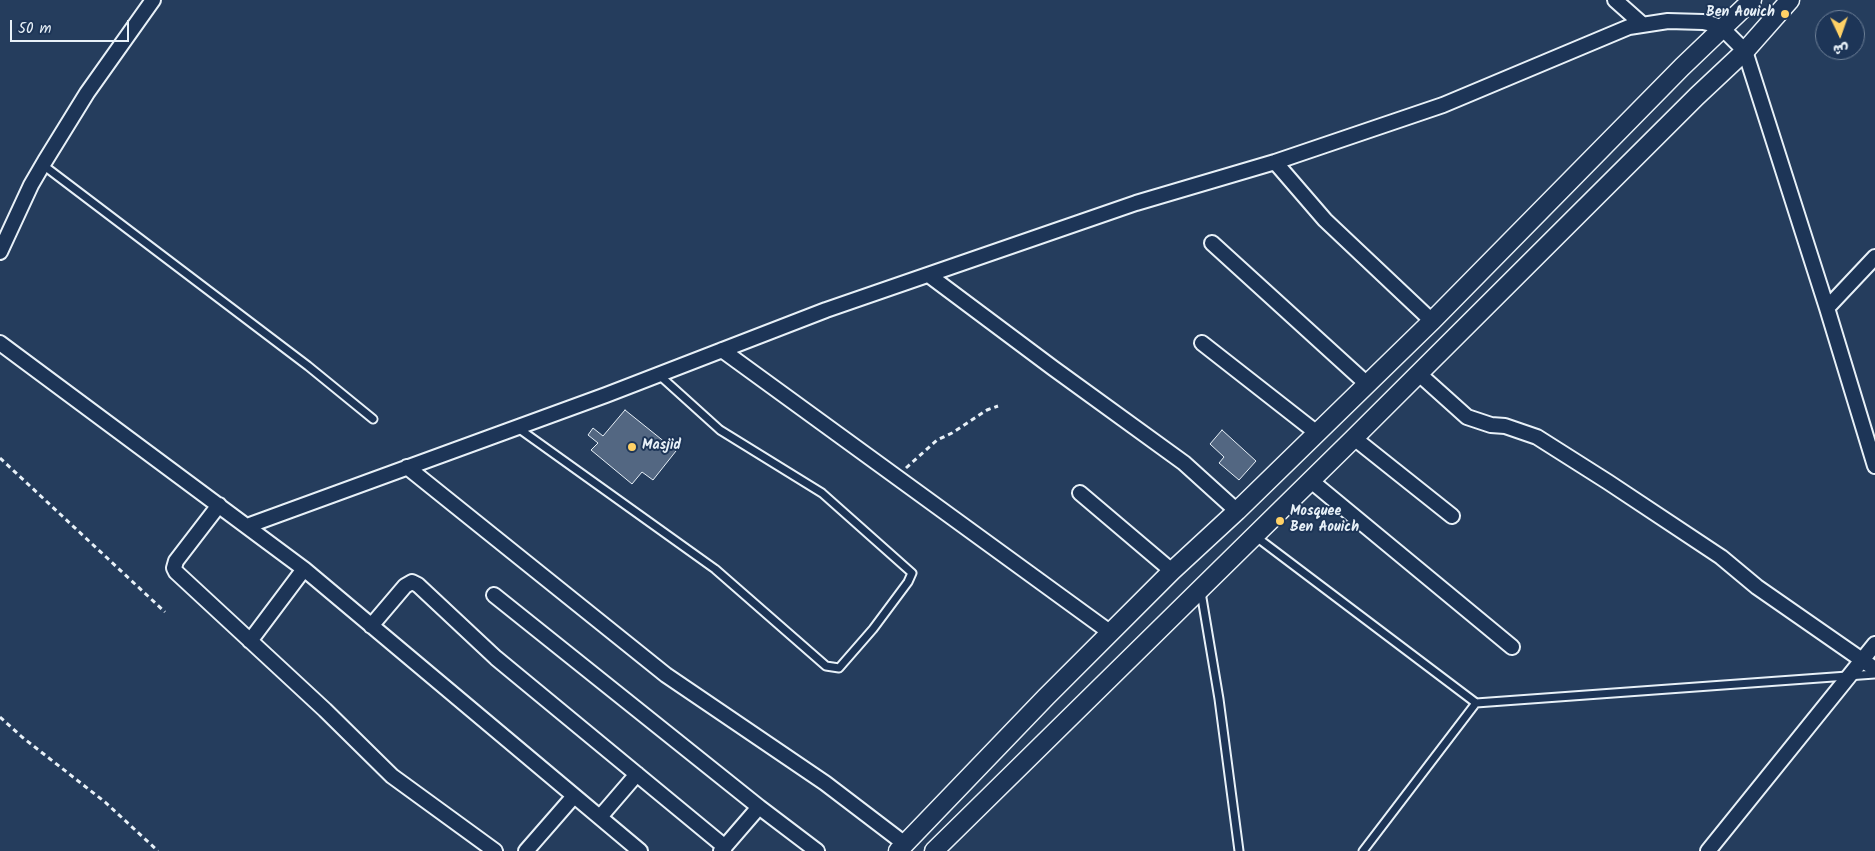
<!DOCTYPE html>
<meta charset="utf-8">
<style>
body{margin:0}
#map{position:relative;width:1875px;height:851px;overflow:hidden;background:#253d5d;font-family:Kalam,"Playpen Sans Arabic",sans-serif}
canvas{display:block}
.north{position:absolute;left:1815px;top:10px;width:50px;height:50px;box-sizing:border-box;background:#1d3557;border:1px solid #6e8097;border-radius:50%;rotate:177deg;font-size:14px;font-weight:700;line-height:20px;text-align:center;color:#e8f1f8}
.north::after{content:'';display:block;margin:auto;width:18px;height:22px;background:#ffd166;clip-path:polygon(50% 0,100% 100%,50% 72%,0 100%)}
.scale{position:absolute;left:10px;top:20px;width:119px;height:22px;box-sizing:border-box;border:2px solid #e8f1f8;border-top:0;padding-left:6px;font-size:15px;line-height:18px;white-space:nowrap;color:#e8f1f8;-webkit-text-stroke:4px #1d3557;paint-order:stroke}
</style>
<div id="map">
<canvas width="1875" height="851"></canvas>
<div class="north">ش</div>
<div class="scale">50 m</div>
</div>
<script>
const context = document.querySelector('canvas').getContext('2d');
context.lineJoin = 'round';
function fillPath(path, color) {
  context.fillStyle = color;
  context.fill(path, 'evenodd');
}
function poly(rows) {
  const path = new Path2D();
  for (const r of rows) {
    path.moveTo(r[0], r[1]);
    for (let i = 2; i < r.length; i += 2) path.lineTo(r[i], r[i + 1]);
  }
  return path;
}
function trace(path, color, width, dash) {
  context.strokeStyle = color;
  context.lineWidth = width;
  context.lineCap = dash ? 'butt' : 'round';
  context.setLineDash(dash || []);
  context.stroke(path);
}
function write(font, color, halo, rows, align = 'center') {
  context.font = font + ' Kalam,sans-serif';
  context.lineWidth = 4;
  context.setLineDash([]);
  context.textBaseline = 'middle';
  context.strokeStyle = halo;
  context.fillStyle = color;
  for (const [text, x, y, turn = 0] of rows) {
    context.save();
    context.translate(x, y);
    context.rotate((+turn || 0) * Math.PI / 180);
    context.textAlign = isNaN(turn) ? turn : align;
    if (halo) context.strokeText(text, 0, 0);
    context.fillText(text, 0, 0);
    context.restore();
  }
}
const building = poly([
 [625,410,676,451,653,480,642,472,632,484,591,450,598,443,588,435,593,428,603,436,625,410],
 [1222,430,1256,461,1239,480,1219,463,1224,457,1210,444,1222,430]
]);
fillPath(building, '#536782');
trace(building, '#e8f1f8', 1);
const service = poly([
 [43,165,308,366,373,419],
 [518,428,715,569,826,666,839,668,873,629,908,582,912,573,822,493,720,430,658,374],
 [1255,536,1476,703,1875,674],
 [1201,592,1219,699,1239,851],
 [1363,851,1476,703]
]);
const minor = poly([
 [1615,0,1642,24],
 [1275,162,1325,220,1432,321],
 [1212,243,1367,384],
 [0,252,31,185,45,161,87,93,153,0],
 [930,276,1053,368,1184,463,1237,511],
 [1827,308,1875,257],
 [0,343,304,569,640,851],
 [1202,343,1317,433],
 [722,350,1111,633],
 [1418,373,1467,417,1491,425,1505,426,1537,437,1608,482,1721,557,1757,587,1875,669],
 [1354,438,1452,516],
 [407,467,666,675,825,783,905,844],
 [1310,480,1512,647],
 [1080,493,1172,571],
 [219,505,176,561,174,568,176,572,325,710,392,776,495,851],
 [247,526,606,395,826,310,1136,203,1275,162,1443,105,1629,27,1668,21,1703,22,1712,24,1722,28,1745,51,1827,308,1875,466],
 [494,595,759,807],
 [371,626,405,586,412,582,418,585,496,658,725,847],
 [250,641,304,569],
 [600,817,637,774],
 [526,851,574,796],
 [721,851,759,807,817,851],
 [1708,851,1875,644]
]);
const tertiary = poly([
 [898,851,1046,697,1172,571,1237,511,1432,321,1682,67,1752,0],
 [934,851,1354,438,1697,96,1745,51,1790,0]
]);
trace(service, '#e8f1f8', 11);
trace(minor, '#e8f1f8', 18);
trace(tertiary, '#e8f1f8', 21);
trace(poly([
 [0,458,165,612],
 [906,468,937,440,952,433,987,410,998,406],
 [0,717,22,737,105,802,158,851]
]), '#e8f1f8', 3, [5, 4]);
trace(service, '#1d3557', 7);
trace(minor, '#1d3557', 14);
trace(tertiary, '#1d3557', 18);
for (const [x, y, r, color] of [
 [1785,14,5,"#ffd166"],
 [632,447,5,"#ffd166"],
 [1280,521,5,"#ffd166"]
]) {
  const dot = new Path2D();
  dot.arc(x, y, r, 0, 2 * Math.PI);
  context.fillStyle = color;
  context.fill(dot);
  trace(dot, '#1d3557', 2);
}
write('bold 14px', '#e8f1f8', '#1d3557', [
 ["Ben Aouich",1775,14,"right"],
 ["Masjid",642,447],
 ["Mosquee",1290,513],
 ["Ben Aouich",1290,529]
], 'left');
</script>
